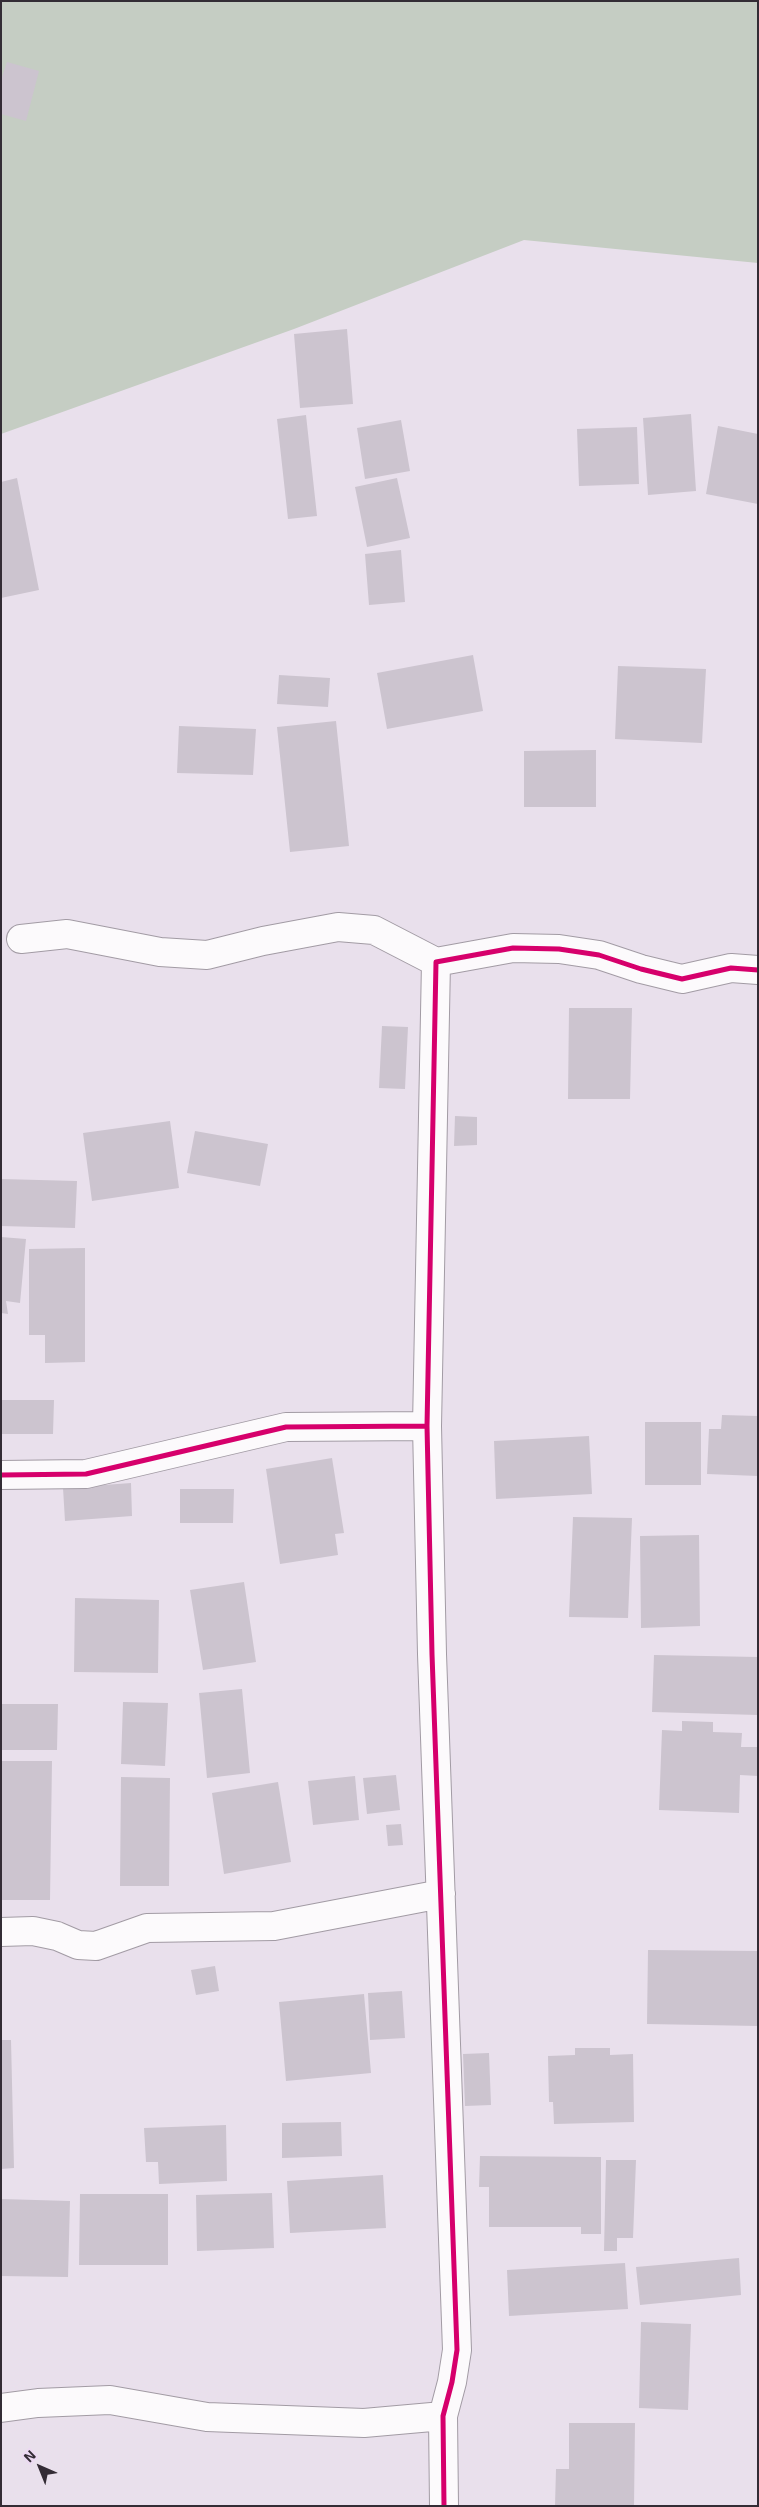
<!DOCTYPE html>
<style>
body{margin:0}
#map{position:relative;width:759px;height:2507px;overflow:hidden;background:#e9e0ec;font-family:"Exo 2",sans-serif}
canvas{display:block}
.frame{position:absolute;inset:0;border:2px solid #332c35;pointer-events:none}
.north{position:absolute;left:15px;top:2442px;width:50px;height:50px;-webkit-text-stroke:4px #ecdaf2;paint-order:stroke;rotate:316deg;font-size:14px;font-weight:700;line-height:20px;text-align:center;color:#332c35}
.north::after{content:'';display:block;margin:auto;width:18px;height:22px;background:#332c35;clip-path:polygon(50% 0,100% 100%,50% 72%,0 100%)}
</style>
<div id="map">
<canvas width="759" height="2507"></canvas>
<div class="frame"></div>
<div class="north">N</div>
</div>
<script>
const context = document.querySelector('canvas').getContext('2d');
context.lineJoin = 'round';
function fillPath(path, color) {
  context.fillStyle = color;
  context.fill(path, 'evenodd');
}
function poly(rows) {
  const path = new Path2D();
  for (const r of rows) {
    path.moveTo(r[0], r[1]);
    for (let i = 2; i < r.length; i += 2) path.lineTo(r[i], r[i + 1]);
  }
  return path;
}
function trace(path, color, width, dash) {
  context.strokeStyle = color;
  context.lineWidth = width;
  context.lineCap = dash ? 'butt' : 'round';
  context.setLineDash(dash || []);
  context.stroke(path);
}
fillPath(poly([
 [1,1,758,1,758,263,524,240,294,329,1,434]
]), '#c5cdc3');
fillPath(poly([
 [7,62,39,71,26,121,1,114,1,80],
 [347,329,353,404,300,408,294,334],
 [691,414,696,491,648,495,643,418],
 [306,415,317,516,288,519,277,419],
 [401,420,410,471,365,479,357,428],
 [718,426,758,434,758,504,706,494],
 [637,427,639,484,579,486,577,429],
 [17,478,39,590,1,598,1,482],
 [397,478,410,538,367,547,355,487],
 [401,550,405,602,369,605,365,554],
 [473,655,483,711,387,729,377,673],
 [618,666,706,669,702,743,615,739],
 [279,675,330,678,328,707,277,704],
 [336,721,349,846,290,852,277,727],
 [179,726,256,729,253,775,177,773],
 [596,750,596,807,524,807,524,751],
 [569,1008,632,1008,630,1099,568,1099],
 [382,1026,408,1027,405,1089,379,1088],
 [455,1116,477,1117,477,1145,454,1146],
 [170,1121,179,1188,92,1201,83,1133],
 [195,1131,268,1144,260,1186,187,1173],
 [1,1179,77,1181,75,1228,1,1226],
 [1,1237,26,1239,20,1303,6,1301,8,1314,1,1313],
 [85,1248,85,1362,45,1363,45,1335,29,1335,29,1249],
 [1,1400,54,1400,53,1434,1,1434],
 [722,1415,758,1416,758,1476,707,1474,709,1429,721,1429],
 [645,1422,701,1422,701,1485,645,1485],
 [589,1436,592,1494,496,1499,494,1441],
 [332,1458,344,1533,335,1534,338,1555,280,1564,266,1469],
 [131,1483,132,1516,65,1521,63,1488],
 [180,1489,234,1489,233,1523,180,1523],
 [573,1517,632,1518,628,1618,569,1617],
 [699,1535,700,1626,641,1628,640,1536],
 [244,1582,256,1662,203,1670,190,1590],
 [75,1598,159,1600,158,1673,74,1672],
 [654,1655,758,1657,758,1715,652,1712],
 [242,1689,250,1773,207,1778,199,1693],
 [123,1702,168,1703,165,1766,121,1764],
 [1,1704,58,1704,57,1750,1,1750],
 [682,1721,713,1722,713,1732,742,1733,741,1747,758,1747,758,1776,740,1775,739,1813,659,1810,662,1730,682,1731],
 [1,1761,52,1761,50,1900,1,1900],
 [396,1775,400,1810,367,1814,363,1778],
 [355,1776,359,1820,313,1825,308,1781],
 [121,1777,170,1778,169,1886,120,1886],
 [278,1782,291,1862,224,1874,212,1793],
 [401,1824,403,1845,388,1846,386,1825],
 [648,1950,758,1951,758,2026,647,2024],
 [215,1966,219,1991,196,1995,191,1970],
 [402,1991,405,2038,370,2040,368,1993],
 [364,1994,371,2073,286,2081,279,2002],
 [1,2040,11,2040,14,2168,1,2169],
 [575,2048,610,2048,610,2055,633,2054,634,2122,554,2124,553,2102,549,2102,548,2056,575,2055],
 [489,2053,491,2105,465,2106,463,2054],
 [341,2122,342,2156,282,2158,282,2123],
 [226,2125,227,2181,159,2184,158,2162,146,2162,144,2128],
 [480,2156,601,2157,601,2234,581,2234,581,2227,489,2227,489,2187,479,2187],
 [606,2160,636,2160,633,2238,617,2238,617,2251,604,2251],
 [383,2175,386,2228,290,2233,287,2181],
 [272,2193,274,2248,197,2251,196,2195],
 [80,2194,168,2194,168,2265,79,2265],
 [1,2199,70,2201,68,2277,1,2276],
 [739,2258,741,2295,640,2305,636,2267],
 [625,2263,628,2309,509,2316,507,2270],
 [641,2322,691,2324,688,2410,639,2408],
 [569,2423,635,2423,634,2506,555,2506,556,2469,569,2469]
]), '#ccc4cf');
const minor = poly([
 [21,939,67,934,160,952,207,955,263,941,338,927,374,930,436,962],
 [427,1426,432,1654,457,2350,452,2382,443,2416,444,2506],
 [1,1475,86,1474,286,1427,427,1426,436,962,513,948,559,949,599,955,641,969,682,979,731,968,758,970],
 [1,1932,33,1931,57,1936,78,1945,96,1946,147,1928,274,1926,441,1894],
 [1,2408,38,2403,110,2400,207,2417,364,2423,443,2416]
]);
trace(minor, '#a29ba4', 30);
trace(minor, '#fcfafc', 28);
trace(poly([
 [427,1426,432,1654,457,2350,452,2382,443,2416,444,2506],
 [1,1475,86,1474,286,1427,427,1426,436,962,513,948,559,949,599,955,641,969,682,979,731,968,758,970]
]), '#d6006c', 5);
</script>
